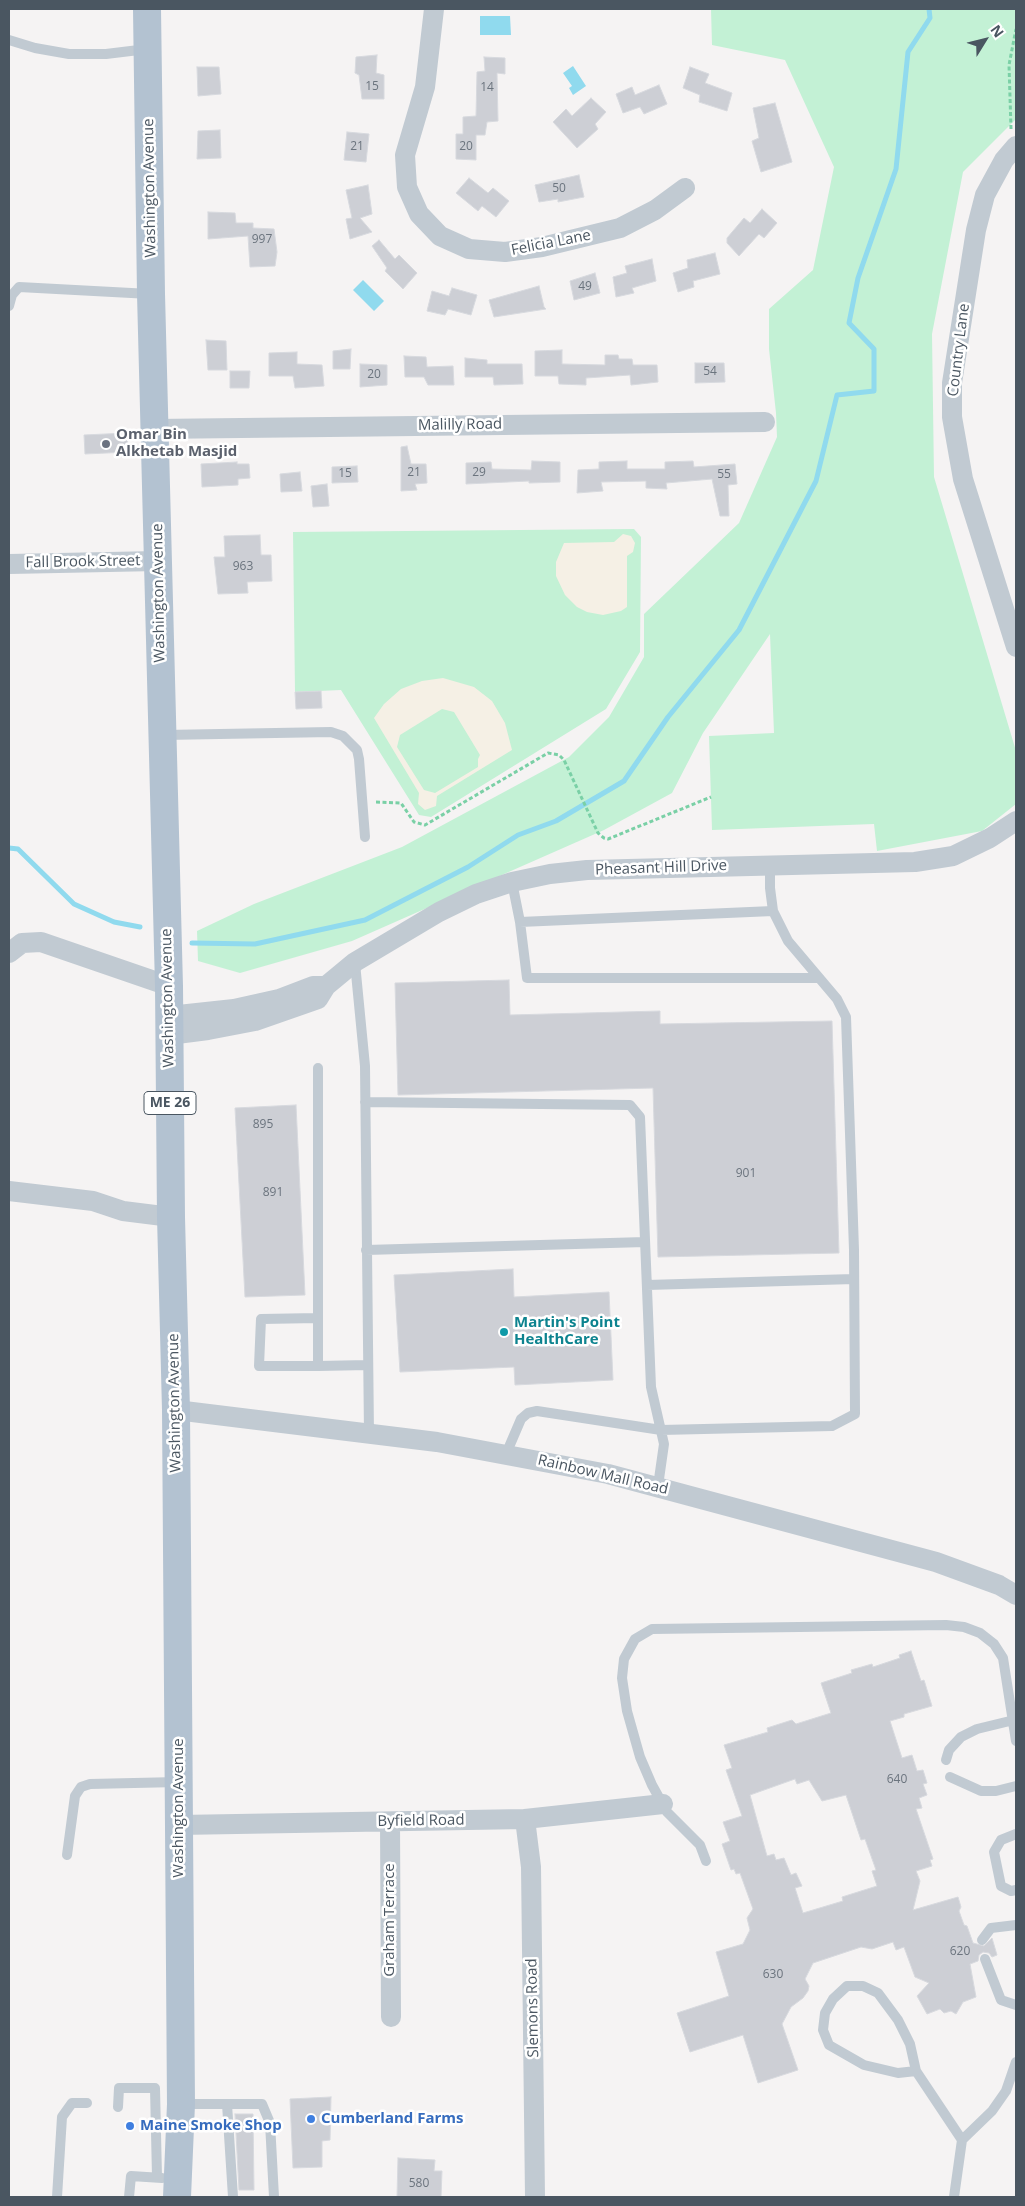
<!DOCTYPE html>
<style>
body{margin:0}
#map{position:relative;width:1025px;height:2206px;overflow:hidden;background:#f5f3f3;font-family:"Open Sans",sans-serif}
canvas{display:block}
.frame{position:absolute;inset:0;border:10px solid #4a5661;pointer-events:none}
.north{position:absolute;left:960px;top:15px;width:50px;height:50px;-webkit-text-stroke:4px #fff;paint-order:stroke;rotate:54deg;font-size:14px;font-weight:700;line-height:20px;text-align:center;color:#4a5661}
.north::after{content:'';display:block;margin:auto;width:18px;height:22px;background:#4a5661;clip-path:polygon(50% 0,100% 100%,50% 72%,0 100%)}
</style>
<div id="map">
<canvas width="1025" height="2206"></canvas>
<div class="frame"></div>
<div class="north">N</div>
</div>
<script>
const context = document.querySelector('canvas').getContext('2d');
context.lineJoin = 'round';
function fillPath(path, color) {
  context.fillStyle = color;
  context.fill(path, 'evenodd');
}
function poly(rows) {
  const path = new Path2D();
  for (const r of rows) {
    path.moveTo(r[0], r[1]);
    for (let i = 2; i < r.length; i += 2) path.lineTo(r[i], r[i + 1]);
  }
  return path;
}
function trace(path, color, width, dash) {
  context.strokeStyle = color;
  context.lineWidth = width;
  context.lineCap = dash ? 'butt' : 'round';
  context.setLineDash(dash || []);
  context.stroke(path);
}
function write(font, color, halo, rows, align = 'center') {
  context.font = font + ' "Open Sans",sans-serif';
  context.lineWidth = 5;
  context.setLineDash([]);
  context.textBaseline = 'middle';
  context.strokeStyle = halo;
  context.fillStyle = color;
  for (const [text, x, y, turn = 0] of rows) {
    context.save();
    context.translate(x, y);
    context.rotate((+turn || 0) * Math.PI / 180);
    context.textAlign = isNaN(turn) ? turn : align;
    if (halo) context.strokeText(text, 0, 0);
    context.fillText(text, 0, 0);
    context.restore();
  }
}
fillPath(poly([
 [711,9,1016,9,1016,119,963,172,932,334,934,477,1016,751,1016,804,982,831,877,851,874,824,712,830,709,736,774,733,770,634,703,733,672,793,604,830,352,941,240,973,198,961,197,931,254,904,402,847,569,757,609,717,644,657,644,614,739,523,777,437,776,413,769,349,769,309,813,270,834,167,785,60,712,45],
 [634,529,641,537,640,652,606,709,431,817,419,815,341,690,295,692,293,532]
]), '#c3f1d5');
fillPath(poly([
 [623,534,631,536,635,543,633,552,627,556,627,607,621,611,603,615,587,612,577,607,565,595,556,576,556,562,564,543,614,542],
 [443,678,474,687,492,701,505,723,512,750,437,796,436,806,425,810,418,804,419,793,374,718,384,704,401,689,422,681],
 [442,709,454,712,480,755,478,759,478,767,435,793,424,790,397,747,400,735]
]), '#f5f0e5');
fillPath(poly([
 [480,16,510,16,511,35,480,35],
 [573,66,586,86,573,95,569,88,572,86,563,73],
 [363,280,384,301,374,311,353,290]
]), '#90daee');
trace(poly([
 [9,848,18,849,74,904,114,922,140,927],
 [192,943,255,944,365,920,468,867,518,835,556,821,624,781,668,717,739,630,816,481,837,395,874,391,874,349,849,323,858,278,896,169,908,52,930,18,929,9]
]), '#90daee', 5);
const building = poly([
 [377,55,376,73,384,75,384,99,362,99,359,75,355,73,356,57,377,55],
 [484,57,505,58,505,74,497,73,498,121,487,122,485,135,476,135,476,160,456,159,456,134,463,134,463,117,476,116,477,72,485,71,484,57],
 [197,67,219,67,221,94,198,96,197,67],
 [690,67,709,74,705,83,732,93,727,111,699,102,700,95,683,88,690,67],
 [659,85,667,104,644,114,640,107,623,113,616,94,632,87,635,95,659,85],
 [591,98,606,112,595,124,598,129,577,148,553,122,566,109,572,116,591,98],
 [775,103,792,162,761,172,752,141,759,138,753,108,775,103],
 [220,130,221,158,197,159,198,131,220,130],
 [347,132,369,134,366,162,344,160,347,132],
 [579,175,584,197,558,202,558,199,539,202,535,185,579,175],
 [469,178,488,193,493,188,509,201,496,217,482,206,478,211,456,193,469,178],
 [368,185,372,214,360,218,372,232,350,239,346,219,352,218,346,190,368,185],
 [762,209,777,223,764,238,759,234,739,256,727,243,727,238,744,218,750,223,762,209],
 [208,212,235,213,236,223,253,223,253,228,274,229,277,252,275,266,250,267,248,236,208,239,208,212],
 [379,240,395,259,399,255,417,273,403,289,385,271,387,268,372,246,379,240],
 [715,253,720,274,693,281,694,287,678,292,673,273,688,268,687,260,715,253],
 [652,259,656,281,632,288,634,293,616,297,613,277,627,273,625,266,652,259],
 [595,273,600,293,574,300,570,281,595,273],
 [539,286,544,307,546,309,494,317,489,300,539,286],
 [452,288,477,295,471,315,448,309,445,315,427,311,432,291,449,296,452,288],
 [206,340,226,341,227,370,208,370,206,340],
 [351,349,350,369,333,369,333,351,351,349],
 [562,350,562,364,605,365,605,355,618,355,619,359,632,359,633,365,657,365,658,382,631,385,630,375,586,378,586,385,559,384,558,376,535,376,535,351,562,350],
 [297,352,297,364,322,365,324,386,295,388,293,376,269,376,269,353,297,352],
 [404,356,426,357,427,367,453,366,454,385,428,385,424,377,405,377,404,356],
 [465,358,487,360,487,364,522,364,523,384,494,385,493,377,465,377,465,358],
 [695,363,724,363,725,382,695,383,695,363],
 [360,364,387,365,387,385,360,387,360,364],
 [230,371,250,371,249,388,230,388,230,371],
 [127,433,128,452,85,454,84,435,127,433],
 [407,446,411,464,426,464,427,483,415,484,417,490,401,491,401,447,407,446],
 [532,461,560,462,560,482,529,483,529,481,466,484,466,463,491,462,492,469,531,470,532,461],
 [627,461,627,469,665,469,665,462,693,461,694,467,735,464,737,484,728,485,729,516,720,516,712,479,666,483,667,489,646,488,646,481,601,482,603,491,577,493,578,470,599,469,599,462,627,461],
 [237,462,237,464,249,464,250,478,238,479,238,485,202,487,201,464,237,462],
 [357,466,358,482,332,483,332,467,357,466],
 [300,472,302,491,281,492,280,474,300,472],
 [327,484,329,506,313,507,311,486,327,484],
 [260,535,261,555,271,555,272,581,247,582,248,593,218,594,214,557,225,557,224,536,260,535],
 [321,691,322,708,296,709,295,692,321,691],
 [509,980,510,1015,660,1011,660,1024,832,1021,839,1253,658,1257,653,1088,398,1095,395,983,509,980],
 [296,1105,305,1295,245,1297,235,1108,296,1105],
 [513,1269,514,1297,609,1292,613,1380,515,1385,514,1367,400,1372,394,1275,513,1269],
 [911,1651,921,1681,924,1680,932,1706,904,1714,904,1717,890,1721,902,1758,912,1755,917,1771,923,1770,927,1783,923,1784,927,1795,919,1798,922,1808,916,1809,933,1859,930,1860,932,1866,916,1871,920,1881,913,1910,958,1897,961,1907,959,1911,964,1925,967,1926,973,1943,984,1946,992,1938,997,1955,992,1957,989,1953,983,1952,979,1955,978,1961,970,1964,976,1997,963,2002,956,2014,951,2011,944,2013,940,2009,927,2014,917,1996,929,1983,915,1977,904,1947,896,1950,893,1942,872,1949,861,1947,813,1963,805,1979,809,1986,808,1991,803,1998,791,2007,782,2024,798,2070,758,2083,743,2035,690,2052,677,2013,729,1996,716,1952,743,1944,750,1930,747,1918,753,1909,740,1873,736,1874,734,1869,731,1870,722,1844,730,1841,723,1822,742,1816,726,1770,732,1768,724,1745,768,1732,767,1728,792,1720,796,1724,831,1713,821,1683,852,1673,851,1670,872,1664,873,1667,900,1658,899,1655,911,1651],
 [795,1779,797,1784,809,1780,822,1801,846,1795,861,1840,865,1839,876,1870,872,1871,877,1886,842,1897,843,1901,803,1913,795,1888,802,1886,796,1873,791,1875,784,1858,776,1860,774,1854,767,1856,750,1795,795,1779],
 [331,2097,330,2140,322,2141,322,2167,293,2168,290,2099,331,2097],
 [235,2114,253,2114,254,2190,239,2190,235,2114],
 [398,2158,435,2160,434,2171,442,2171,441,2197,397,2197,398,2158]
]);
fillPath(building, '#cdcfd5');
trace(building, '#d7d9de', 1);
trace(poly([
 [1011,129,1009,65,1016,29],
 [376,802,401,803,414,822,425,825,548,753,559,755,564,760,598,833,604,838,608,839,711,797]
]), '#7ad0a6', 3, [4, 2.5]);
trace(poly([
 [9,40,35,48,69,54,106,54,147,49],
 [9,306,12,295,19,287,150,294],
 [164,735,331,732,343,736,357,750,359,759,365,837],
 [512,882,520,922,773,911],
 [520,922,527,978,817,978],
 [355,963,365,1066,369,1434],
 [318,1068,318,1366,368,1365],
 [365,1102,630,1105,640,1117,651,1387,664,1444,658,1486],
 [366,1250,645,1242],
 [647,1285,854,1279],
 [318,1318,261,1319,259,1366,318,1366],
 [506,1454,521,1419,528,1413,537,1411,661,1430,832,1426,855,1414,854,1250,846,1017,837,999,788,941,773,911,770,888,770,865],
 [946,1760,949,1750,961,1737,977,1729,1014,1720],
 [950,1777,981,1791,996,1791,1016,1786],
 [1016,1834,1001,1840,994,1852,1001,1886,1011,1891,1016,1890],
 [67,1855,75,1796,81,1787,90,1784,178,1782],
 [706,1861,700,1845,667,1812,652,1785,640,1757,627,1711,622,1678,624,1659,635,1639,652,1629,946,1625,964,1627,980,1633,994,1644,1003,1658,1016,1741],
 [982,1940,991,1928,1016,1925],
 [985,1959,1001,2000,1016,2005],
 [847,1986,863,1986,878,1993,898,2020,910,2044,916,2071,898,2073,864,2065,829,2045,823,2030,825,2013,833,1999,847,1986],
 [916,2071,962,2140,954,2197],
 [182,2104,262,2104,270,2123,274,2197],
 [227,2104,233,2197],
 [118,2107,119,2088,155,2088,157,2177],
 [962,2140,992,2111,1006,2091,1016,2062],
 [57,2197,62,2117,72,2103,87,2103],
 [129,2197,131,2176,162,2178]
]), '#c1cad2', 10);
trace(poly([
 [434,9,425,87,405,155,407,187,419,214,440,236,469,249,505,252,542,247,620,228,655,210,685,188],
 [1016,146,1004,160,985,195,976,230,952,383,952,417,963,479,1016,647],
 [154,429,765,422],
 [9,564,158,561],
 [9,953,22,943,41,942,169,986],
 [169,1016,234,1009,279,999,313,986,326,986],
 [169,1035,208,1030,255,1021,318,999,326,986,355,962,439,912,476,894,512,882,550,874,587,870,915,862,953,856,990,838,1016,821],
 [9,1191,93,1201,123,1211,171,1217],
 [176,1410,437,1442,608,1474,936,1562,999,1585,1016,1595],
 [525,1819,531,1867,535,2197],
 [390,1822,391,2017],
 [179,1825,525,1819,663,1804]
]), '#c1cad2', 20);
trace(poly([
 [147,9,151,294,169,986,171,1217,176,1410,181,2104,177,2197]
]), '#b3c2d1', 28);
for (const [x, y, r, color] of [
 [106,444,5,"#6b7280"],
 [504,1332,5,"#0f9aa8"],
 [311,2119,5,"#3f7fe0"],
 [130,2126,5,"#3f7fe0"]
]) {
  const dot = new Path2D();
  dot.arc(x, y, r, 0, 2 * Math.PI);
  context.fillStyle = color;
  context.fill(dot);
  trace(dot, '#fff', 2);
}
write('12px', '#6b747e', null, [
 ["15",372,87],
 ["14",487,88],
 ["21",357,147],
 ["20",466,147],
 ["50",559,189],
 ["997",262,240],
 ["49",585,287],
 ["54",710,372],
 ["20",374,375],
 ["21",414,473],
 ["29",479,473],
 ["15",345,474],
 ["55",724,475],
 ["963",243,567],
 ["895",263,1125],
 ["901",746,1174],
 ["891",273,1193],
 ["640",897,1780],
 ["620",960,1952],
 ["630",773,1975],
 ["580",419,2184]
]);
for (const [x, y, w] of [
 [170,1103,52]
]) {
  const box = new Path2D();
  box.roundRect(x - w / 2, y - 11.5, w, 23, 4);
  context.fillStyle = '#fff';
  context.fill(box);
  trace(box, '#4a5661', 1);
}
write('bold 14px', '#4a5661', null, [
 ["ME 26",170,1103]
]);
write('15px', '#4a5661', '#fff', [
 ["Washington Avenue",150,188,-91],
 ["Felicia Lane",551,243,-11],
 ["Country Lane",959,350,-83],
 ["Malilly Road",460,425,-1],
 ["Fall Brook Street",83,562,-1],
 ["Washington Avenue",159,593,-91],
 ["Pheasant Hill Drive",661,868,-2],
 ["Washington Avenue",168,998,-91],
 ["Washington Avenue",175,1403,-91],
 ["Rainbow Mall Road",603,1475,13],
 ["Washington Avenue",179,1808,-90],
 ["Byfield Road",421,1821,-1],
 ["Graham Terrace",390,1920,-90],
 ["Slemons Road",533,2008,-91]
]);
write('bold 15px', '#5b616d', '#fff', [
 ["Omar Bin",116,435],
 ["Alkhetab Masjid",116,452]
], 'left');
write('bold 15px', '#0d838f', '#fff', [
 ["Martin's Point",514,1323],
 ["HealthCare",514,1340]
], 'left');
write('bold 15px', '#366cbe', '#fff', [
 ["Cumberland Farms",321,2119],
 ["Maine Smoke Shop",140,2126]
], 'left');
</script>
